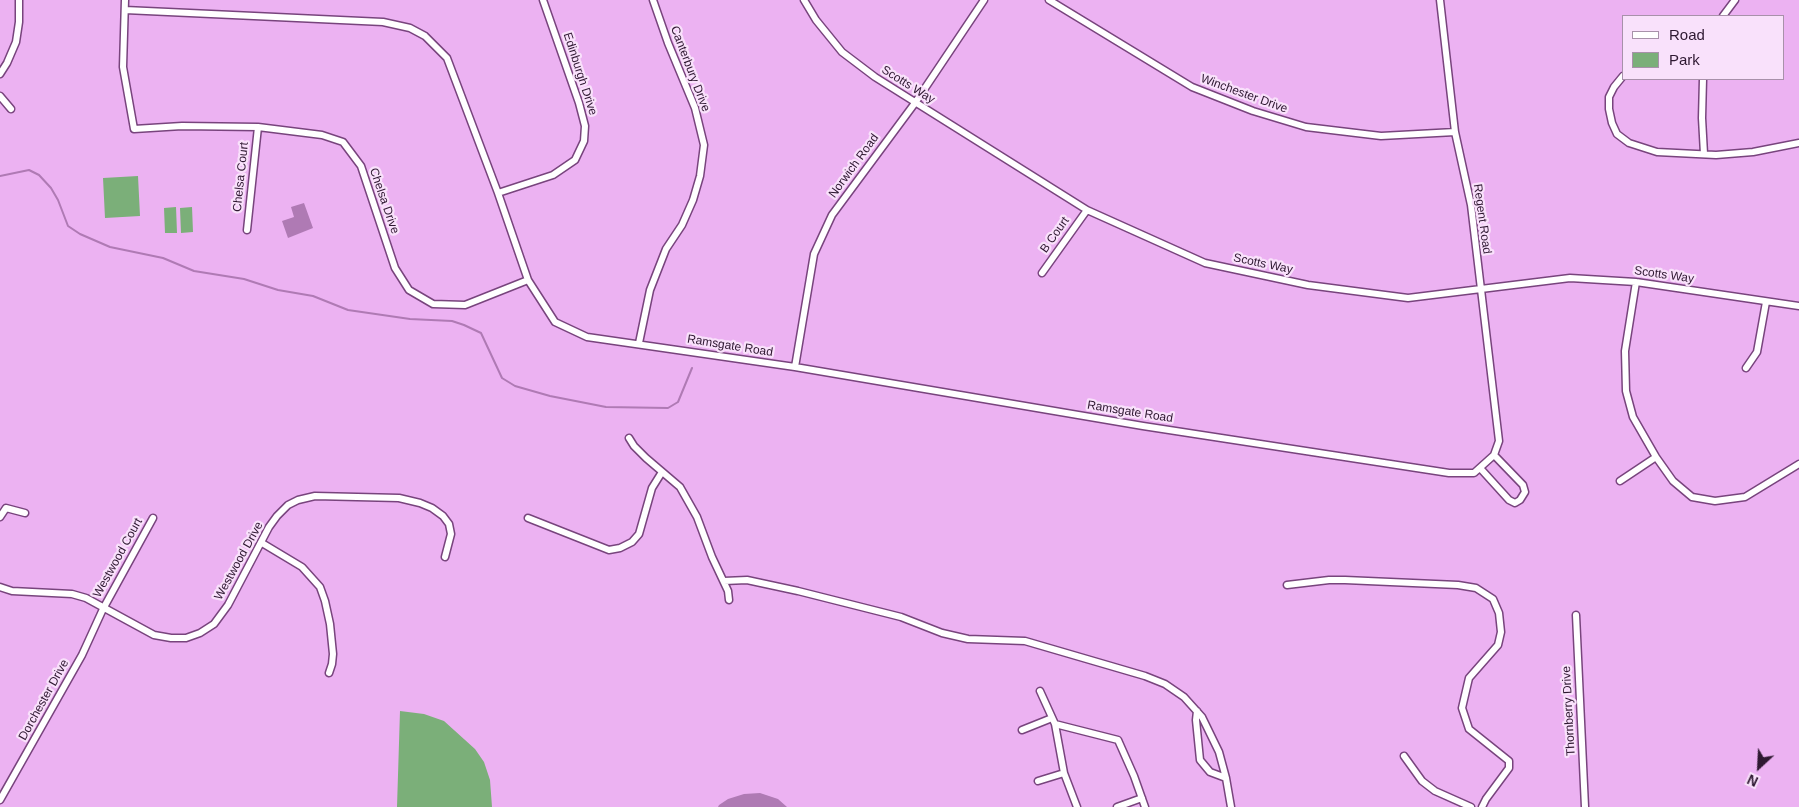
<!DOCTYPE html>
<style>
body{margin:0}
#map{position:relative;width:1799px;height:807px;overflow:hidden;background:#ecb2f2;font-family:Arial,sans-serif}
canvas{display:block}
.legend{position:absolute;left:1622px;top:15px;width:162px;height:65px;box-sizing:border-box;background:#f9e1fb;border:1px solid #a891aa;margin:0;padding:6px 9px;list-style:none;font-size:15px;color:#2e1831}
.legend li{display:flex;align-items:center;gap:10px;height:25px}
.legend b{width:25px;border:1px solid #a891aa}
.north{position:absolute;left:1734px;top:742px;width:50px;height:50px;-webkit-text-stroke:4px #f9e1fb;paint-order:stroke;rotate:205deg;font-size:14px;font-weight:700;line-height:20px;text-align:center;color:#2e1831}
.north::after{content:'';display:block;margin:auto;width:18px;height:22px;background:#2e1831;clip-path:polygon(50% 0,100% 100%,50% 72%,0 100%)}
</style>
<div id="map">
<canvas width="1799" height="807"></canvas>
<ul class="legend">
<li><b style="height:6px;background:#fff"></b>Road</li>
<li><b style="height:14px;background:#7baf79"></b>Park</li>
</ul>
<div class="north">N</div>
</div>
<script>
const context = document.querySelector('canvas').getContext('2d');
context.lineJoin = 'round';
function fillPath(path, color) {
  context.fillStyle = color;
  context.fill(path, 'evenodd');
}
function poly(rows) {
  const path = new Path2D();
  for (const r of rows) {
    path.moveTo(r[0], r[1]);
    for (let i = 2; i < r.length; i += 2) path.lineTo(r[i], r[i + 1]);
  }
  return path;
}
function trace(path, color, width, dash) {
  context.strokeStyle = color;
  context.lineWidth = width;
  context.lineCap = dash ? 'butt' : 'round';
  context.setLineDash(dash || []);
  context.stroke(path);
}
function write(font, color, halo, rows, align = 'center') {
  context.font = font + ' Arial,sans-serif';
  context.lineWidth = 4.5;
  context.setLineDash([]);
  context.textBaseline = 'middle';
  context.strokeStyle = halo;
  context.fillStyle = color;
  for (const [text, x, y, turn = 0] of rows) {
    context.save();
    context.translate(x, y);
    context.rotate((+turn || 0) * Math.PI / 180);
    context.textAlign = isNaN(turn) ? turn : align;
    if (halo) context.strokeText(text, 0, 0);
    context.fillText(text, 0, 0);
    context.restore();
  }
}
fillPath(poly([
 [138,176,140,216,105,218,103,178],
 [176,207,177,233,165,233,164,208],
 [192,207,193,232,181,233,180,208],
 [400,711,424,714,444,721,475,749,484,762,490,780,492,807,397,807]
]), '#7baf79');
fillPath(poly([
 [304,203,313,228,288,238,282,221,294,217,291,207],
 [760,793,778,799,787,807,718,807,719,805,728,799,744,794]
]), '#af7ab4');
trace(poly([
 [0,176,29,170,39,175,51,188,58,200,68,226,80,234,110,247,163,258,194,271,244,279,278,290,313,296,348,310,410,319,452,321,464,325,481,333,502,378,515,386,550,396,606,407,668,408,678,402,692,368]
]), '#af7ab4', 2);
const minor = poly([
 [125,0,123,67,134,129,182,126,258,127,322,135,343,142,361,166,395,268,409,290,433,304,465,305,528,280],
 [804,0,816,20,842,52,875,77,1087,210,1205,263,1308,285,1408,298,1570,278,1636,282,1799,306],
 [1049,0,1192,87,1253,111,1306,127,1381,136,1455,132],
 [125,10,383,22,410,28,425,36,447,58,498,193,528,280,555,322,587,337,795,367,1143,426,1449,473,1474,473,1494,455,1499,441,1471,205,1455,132,1440,0],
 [1723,16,1735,0],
 [0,74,7,63,16,42,19,22,19,0],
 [1623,76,1614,87,1609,97,1609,109,1612,123,1617,134,1629,143,1657,152,1716,155,1753,152,1799,143],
 [1703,79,1702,118,1704,154],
 [0,96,11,109],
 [498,193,553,175,575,160,584,141,585,126,579,103,543,0],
 [247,230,258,127],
 [1042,273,1087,210],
 [1636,282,1625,351,1626,391,1633,417,1656,457,1673,481,1692,497,1715,501,1745,497,1799,464],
 [639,343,650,290,666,249,682,225,693,200,700,176,704,145,695,108,668,43,653,0],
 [795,367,814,254,832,215,915,103,984,0],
 [1746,368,1757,352,1766,302],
 [629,438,634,446,646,458,680,487,697,517,712,557,728,591,729,600],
 [1480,468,1509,500,1515,503,1520,500,1525,492,1523,485,1494,455],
 [1620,481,1656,457],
 [0,517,6,508,25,513],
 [528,518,609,550,620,548,632,542,639,534,652,488,662,472],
 [262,543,302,567,320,587,325,601,330,624,333,654,332,664,329,673],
 [724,581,747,580,798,591,901,617,942,633,968,639,1025,641,1145,676,1165,684,1184,697,1202,717,1219,752,1226,778,1231,807],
 [1287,585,1329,580,1345,580,1458,585,1476,588,1493,599,1499,613,1501,632,1498,645,1469,678,1462,708,1469,729,1509,761,1509,768,1486,799,1482,807],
 [0,587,12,591,72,594,86,598,154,635,171,638,186,638,200,633,214,624,228,605,269,527,277,516,288,505,298,500,315,496,399,498,420,503,432,508,443,516,449,524,451,534,445,557],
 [1576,615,1585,807],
 [1040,691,1055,724],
 [1197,711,1196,720,1200,760,1210,772,1226,778],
 [1022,730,1052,718],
 [1404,756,1422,781,1435,791,1471,807],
 [1038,781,1064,773],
 [0,800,82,655,103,609,153,518],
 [1077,807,1064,773,1055,724,1118,740,1134,776,1145,807],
 [1117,807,1142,798]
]);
trace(minor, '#78447d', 9);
trace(minor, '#fff', 6);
write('12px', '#2e1831', '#f9e1fb', [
 ["Canterbury Drive",690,69,69],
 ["Edinburgh Drive",580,74,72],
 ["Scotts Way",908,85,32],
 ["Winchester Drive",1244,94,20],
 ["Norwich Road",854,166,-54],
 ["Chelsa Court",241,177,-84],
 ["Chelsa Drive",384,201,71],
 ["Regent Road",1482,219,82],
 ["B Court",1055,235,-55],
 ["Scotts Way",1263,264,12],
 ["Scotts Way",1664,275,8],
 ["Ramsgate Road",730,346,9],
 ["Ramsgate Road",1130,412,9],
 ["Westwood Court",118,558,-61],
 ["Westwood Drive",239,561,-61],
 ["Dorchester Drive",44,700,-61],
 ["Thornberry Drive",1569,711,-93]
]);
</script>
